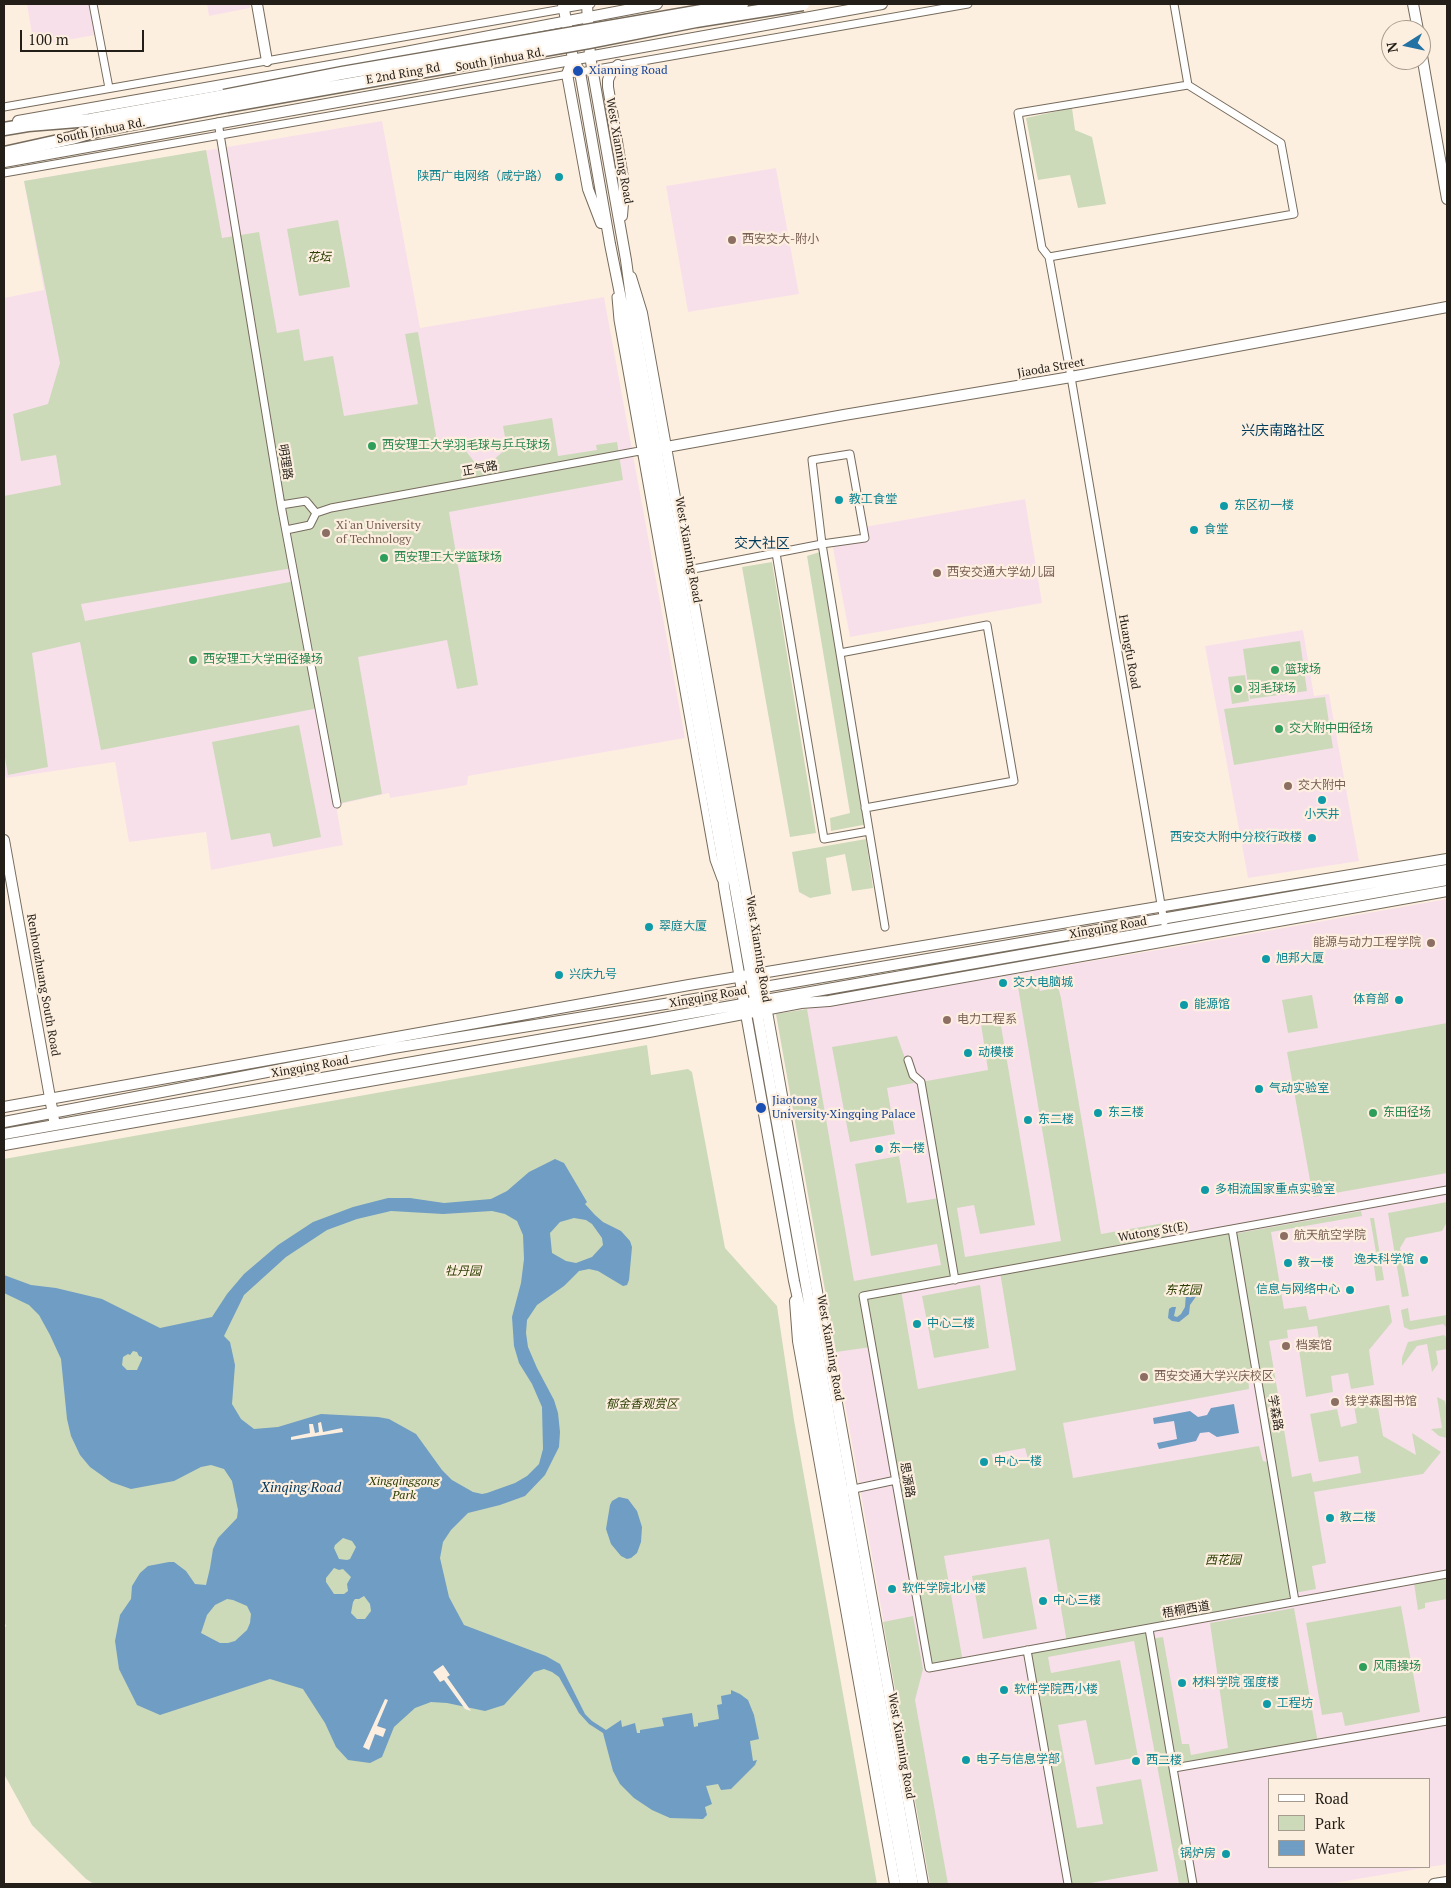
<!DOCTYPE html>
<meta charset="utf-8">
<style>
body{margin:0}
#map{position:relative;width:1451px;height:1888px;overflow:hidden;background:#fdefdf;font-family:"PT Serif",serif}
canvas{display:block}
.frame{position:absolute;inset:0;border:5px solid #231e18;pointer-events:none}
.legend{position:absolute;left:1268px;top:1778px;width:162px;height:90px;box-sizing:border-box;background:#fdefdf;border:1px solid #a69b8f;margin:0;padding:6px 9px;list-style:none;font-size:15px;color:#231e18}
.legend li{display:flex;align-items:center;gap:10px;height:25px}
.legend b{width:25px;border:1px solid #a69b8f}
.north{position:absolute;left:1381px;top:20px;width:50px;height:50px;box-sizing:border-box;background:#fdefdf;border:1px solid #a69b8f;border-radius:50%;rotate:260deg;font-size:14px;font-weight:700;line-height:20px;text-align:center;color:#231e18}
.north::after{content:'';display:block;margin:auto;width:18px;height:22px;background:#2372a4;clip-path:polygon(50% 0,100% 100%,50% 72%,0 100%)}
.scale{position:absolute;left:20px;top:30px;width:124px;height:22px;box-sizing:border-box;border:2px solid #231e18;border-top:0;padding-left:6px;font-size:15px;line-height:18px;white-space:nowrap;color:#231e18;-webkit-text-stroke:4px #fdefdf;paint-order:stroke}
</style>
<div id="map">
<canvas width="1451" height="1888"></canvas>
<div class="frame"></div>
<ul class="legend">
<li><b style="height:6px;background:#fff"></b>Road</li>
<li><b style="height:14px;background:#ccdaba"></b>Park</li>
<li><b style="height:14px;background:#709dc3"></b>Water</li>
</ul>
<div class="north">N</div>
<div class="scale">100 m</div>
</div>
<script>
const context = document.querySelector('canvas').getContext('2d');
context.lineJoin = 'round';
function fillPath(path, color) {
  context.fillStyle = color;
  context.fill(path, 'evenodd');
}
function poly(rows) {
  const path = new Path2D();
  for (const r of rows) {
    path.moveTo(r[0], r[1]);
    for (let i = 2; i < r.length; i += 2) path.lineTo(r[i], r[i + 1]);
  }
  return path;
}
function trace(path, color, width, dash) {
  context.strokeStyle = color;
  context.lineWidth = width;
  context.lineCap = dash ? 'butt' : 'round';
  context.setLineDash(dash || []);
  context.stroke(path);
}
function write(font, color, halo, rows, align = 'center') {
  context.font = font + ' "PT Serif","Noto Sans SC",serif';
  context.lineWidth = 4.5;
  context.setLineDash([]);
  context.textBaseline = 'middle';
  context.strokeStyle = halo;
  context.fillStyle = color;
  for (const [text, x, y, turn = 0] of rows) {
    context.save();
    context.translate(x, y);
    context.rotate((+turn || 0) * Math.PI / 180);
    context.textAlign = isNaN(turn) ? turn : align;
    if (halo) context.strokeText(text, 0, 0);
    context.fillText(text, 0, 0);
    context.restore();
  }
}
fillPath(poly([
 [27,4,89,4,95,35,34,46],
 [207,4,250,4,250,8,209,16],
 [382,121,420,328,604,297,685,738,468,776,467,785,390,798,389,793,336,805,343,845,211,870,206,832,129,842,115,762,6,778,4,768,4,298,44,290,24,181],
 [776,168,799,294,688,312,666,186],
 [1025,499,1042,603,850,637,832,543,865,538,864,527],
 [1303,630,1314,696,1329,694,1359,861,1248,878,1205,646],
 [1447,899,1447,1864,1430,1867,1430,1779,1270,1779,1270,1867,1429,1867,1328,1884,930,1884,776,1014,1199,943]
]), '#f8e0eb');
fillPath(poly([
 [1072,108,1075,130,1092,137,1106,204,1078,208,1070,175,1038,180,1026,118],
 [206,150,222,238,259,232,277,333,299,329,304,361,333,356,344,416,418,404,405,334,418,332,438,447,460,443,481,471,507,448,503,426,552,418,558,456,597,450,596,445,617,442,623,480,449,512,478,685,457,689,447,640,358,657,382,794,337,804,259,363,293,568,81,604,85,621,295,581,319,708,101,750,80,642,32,653,48,767,8,775,4,752,4,496,61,485,56,455,21,461,13,414,48,404,60,363,24,181],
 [338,220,350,287,299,296,287,229],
 [823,551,868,824,831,831,830,818,850,813,807,556],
 [772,562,816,833,790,837,742,567],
 [1300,641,1307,691,1250,699,1243,649],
 [1245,675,1249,701,1232,704,1228,677],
 [1325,697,1333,748,1234,765,1224,709],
 [299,725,321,837,273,847,270,833,231,840,212,742],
 [866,839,873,888,852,891,845,854,826,858,831,894,810,898,799,892,792,852],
 [1038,984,1040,991,1058,987,1061,998,1101,1234,1164,1223,1167,1241,1232,1229,1233,1234,1361,1211,1362,1216,1271,1232,1284,1309,1306,1306,1309,1320,1389,1305,1392,1322,1369,1350,1374,1385,1351,1389,1348,1373,1331,1376,1333,1392,1306,1397,1298,1343,1319,1339,1317,1326,1287,1330,1288,1338,1269,1341,1292,1477,1311,1473,1313,1482,1361,1473,1358,1456,1319,1462,1310,1414,1337,1409,1341,1427,1357,1423,1354,1406,1377,1402,1383,1436,1416,1455,1412,1433,1441,1452,1423,1474,1314,1492,1326,1563,1312,1566,1316,1589,1294,1593,1295,1601,1067,1643,1049,1539,944,1556,963,1662,929,1668,871,1347,836,1352,776,1014,807,1009,854,1281,941,1265,937,1244,871,1256,855,1164,899,1156,907,1203,940,1198,921,1082,988,1070,981,1024,1000,1020,1035,1225,980,1234,974,1205,957,1208,965,1257,1061,1241,1018,987],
 [1000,1272,1016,1370,918,1389,901,1290],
 [1255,1369,1272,1463,1263,1461,1259,1446,1073,1478,1063,1423,1249,1389,1248,1374],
 [990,1446,992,1454,1025,1448,1028,1459,994,1465],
 [1312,995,1318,1028,1288,1033,1282,1000],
 [1447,1023,1447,1173,1313,1197,1287,1052],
 [897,1036,914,1083,887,1088,895,1134,850,1142,832,1047],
 [647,1045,651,1075,688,1069,692,1072,725,1248,777,1306,794,1420,877,1884,94,1884,86,1879,32,1825,4,1774,4,1628,6,1626,4,1621,4,1159],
 [1447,1202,1447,1222,1442,1231,1406,1238,1400,1248,1409,1296,1402,1297,1388,1213],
 [1370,1218,1374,1218,1384,1280,1376,1281,1374,1266,1378,1264],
 [980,1285,989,1348,934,1358,922,1296],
 [1408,1308,1410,1321,1447,1315,1447,1328,1443,1324,1410,1330,1404,1327,1401,1310],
 [1444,1335,1447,1338,1447,1349,1436,1351,1438,1364,1432,1372,1427,1344,1417,1346,1402,1366,1402,1358,1408,1342],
 [1437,1397,1445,1401,1447,1412,1447,1438,1439,1436,1431,1429,1442,1428],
 [1026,1567,1037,1629,983,1639,972,1576],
 [1447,1577,1447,1599,1425,1603,1425,1608,1418,1610,1414,1583],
 [1401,1606,1420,1712,1345,1726,1342,1712,1322,1715,1306,1623],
 [1294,1608,1318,1743,1174,1768,1193,1884,1179,1884,1134,1641,1048,1657,1051,1673,1120,1660,1138,1757,1095,1765,1086,1720,1058,1725,1077,1828,1103,1824,1096,1787,1141,1779,1158,1871,1085,1884,1066,1884,1027,1650,1149,1631,1150,1639,1163,1637,1182,1744,1189,1744,1191,1755,1228,1748,1210,1623],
 [913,1616,923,1669,915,1700,948,1884,930,1884,883,1622]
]), '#ccdaba');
fillPath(poly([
 [555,1159,564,1163,587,1202,585,1204,595,1215,603,1222,621,1231,630,1241,632,1247,629,1280,627,1285,623,1286,598,1271,589,1269,579,1271,564,1286,537,1305,527,1320,526,1333,528,1347,537,1368,554,1400,558,1413,560,1432,559,1447,545,1475,525,1496,500,1505,468,1513,451,1530,443,1542,440,1558,449,1597,464,1625,546,1656,560,1664,585,1714,592,1721,606,1730,621,1720,622,1727,635,1723,637,1733,640,1733,640,1730,664,1726,662,1718,692,1713,694,1727,698,1726,698,1723,719,1719,717,1705,722,1704,721,1696,731,1694,731,1690,740,1694,748,1700,754,1715,759,1739,750,1741,753,1761,757,1760,755,1765,731,1789,721,1790,718,1784,706,1786,712,1804,705,1807,707,1815,703,1819,670,1818,652,1810,634,1798,620,1784,613,1771,603,1733,589,1724,579,1713,559,1677,552,1672,544,1669,534,1672,504,1705,485,1711,447,1703,431,1702,415,1708,394,1727,382,1757,370,1763,348,1760,336,1747,325,1723,303,1689,270,1679,160,1715,137,1705,119,1669,115,1641,120,1615,131,1599,132,1586,140,1573,148,1566,169,1562,174,1562,186,1571,195,1584,206,1585,210,1568,213,1549,218,1538,237,1518,238,1510,232,1481,224,1469,211,1465,201,1467,174,1481,131,1489,111,1482,90,1467,80,1455,71,1436,67,1419,61,1359,50,1335,39,1315,29,1305,4,1293,4,1275,31,1285,56,1288,102,1299,160,1328,212,1317,227,1294,244,1274,278,1245,313,1222,353,1207,388,1198,410,1198,444,1203,491,1199,507,1191,529,1172],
 [391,1211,443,1214,492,1211,505,1214,517,1221,523,1235,524,1259,521,1283,512,1317,514,1346,519,1363,532,1384,542,1407,543,1449,539,1464,527,1476,515,1483,487,1493,482,1494,473,1492,452,1480,442,1470,416,1434,389,1419,378,1417,321,1414,278,1427,254,1429,241,1419,232,1404,235,1365,230,1342,224,1336,244,1295,286,1257,327,1230,357,1219],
 [574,1218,586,1220,592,1224,602,1238,603,1245,592,1257,576,1263,566,1261,552,1253,550,1233,560,1222],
 [133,1351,137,1352,139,1356,142,1357,142,1359,137,1370,127,1370,122,1365,123,1357,128,1354,130,1355],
 [343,1538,352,1541,356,1547,350,1559,347,1560,339,1559,334,1548,335,1545],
 [334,1568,339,1570,343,1569,351,1577,347,1584,348,1591,344,1594,334,1594,326,1582,326,1578],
 [364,1596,370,1604,371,1611,365,1619,357,1619,351,1613,353,1602,355,1599,359,1599],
 [227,1599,233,1600,247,1606,251,1614,250,1623,247,1630,235,1641,228,1643,220,1643,201,1633,207,1615,215,1605],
 [1189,1290,1196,1290,1197,1295,1190,1305,1189,1314,1179,1322,1172,1321,1168,1318,1169,1309,1172,1307,1176,1307,1174,1316,1177,1317,1181,1314,1185,1307,1186,1293],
 [1234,1404,1239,1433,1217,1437,1209,1432,1200,1433,1196,1441,1159,1449,1157,1443,1177,1439,1174,1421,1154,1424,1153,1418,1190,1411,1198,1417,1207,1415,1211,1408],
 [619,1497,628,1499,637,1511,642,1527,641,1542,637,1553,631,1558,627,1559,621,1556,611,1544,606,1529,610,1505,612,1501]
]), '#709dc3');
fillPath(poly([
 [321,1422,323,1432,342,1428,343,1432,291,1440,291,1437,310,1433,309,1424,313,1424,315,1433,319,1432,318,1423],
 [443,1665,450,1675,447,1677,471,1711,465,1709,444,1680,440,1682,433,1672],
 [385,1699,388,1700,377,1726,386,1729,383,1737,375,1734,369,1750,363,1747]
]), '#fdefdf');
const street = poly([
 [93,4,109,88],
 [4,107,591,4],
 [218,122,281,505,337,804],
 [4,173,968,4],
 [1049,257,1294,214,1281,143,1188,85],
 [616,297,618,320,714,860,721,879],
 [281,505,306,501,316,513,310,525,286,530],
 [316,513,331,508,645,450],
 [688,570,776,553],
 [840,653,987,625,1014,781,865,808],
 [869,831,824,839,776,553,822,544,812,460,850,454,865,538,822,544,885,927],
 [1164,922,1071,377,1049,257,1042,248,1018,113,1188,85,1174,4],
 [908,1060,913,1075,921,1082,955,1280],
 [1447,1190,863,1296,929,1668,1447,1574],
 [1232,1229,1295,1601],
 [849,1490,896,1480],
 [1149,1629,1193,1884],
 [1027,1650,1068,1884],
 [1174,1768,1447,1721]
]);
const secondary = poly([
 [257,4,267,61],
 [1413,4,1418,30],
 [1421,50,1447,199],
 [18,121,353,62,657,4],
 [4,162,882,4],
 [631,277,642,313,923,1884],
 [661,448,844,415,1071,377,1447,307],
 [4,840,54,1120],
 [4,1107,689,985,1447,859],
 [4,1122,393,1048,677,1002,1447,870],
 [4,1134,1447,880],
 [4,1145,649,1032,801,1003,829,1001,1447,891],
 [795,1301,798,1341,895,1884],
 [1434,1884,1447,1882]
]);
const primary = poly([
 [563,4,573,59,580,72,610,244,628,334,722,857,724,886,746,1014,794,1281,806,1335,905,1884],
 [587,4,590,56,626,260,636,334,913,1884],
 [573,59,567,74,588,189,601,223],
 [618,65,611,73,608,80,608,87,623,178,624,191,622,216],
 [816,1323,818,1297]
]);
const highway = poly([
 [4,129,28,125,90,120,224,96],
 [4,153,72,138,99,130,227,106]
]);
trace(street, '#766b5c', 9);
trace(secondary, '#766b5c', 12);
trace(primary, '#766b5c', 12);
trace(highway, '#766b5c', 15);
trace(street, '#fff', 7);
trace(secondary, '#fff', 10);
trace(primary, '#fff', 10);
trace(highway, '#fff', 12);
const highwayBridge = poly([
 [224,96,342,73,742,4],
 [227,106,589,42,696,21,803,4]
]);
trace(highwayBridge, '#766b5c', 15, []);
trace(highwayBridge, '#fff', 12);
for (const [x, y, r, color] of [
 [578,71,6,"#1a4fb4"],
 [559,177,5,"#0f9aa8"],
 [732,240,5,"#8d6e63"],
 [372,446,5,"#2e9e5b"],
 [839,500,5,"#0f9aa8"],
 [1224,506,5,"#0f9aa8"],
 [1194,530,5,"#0f9aa8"],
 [326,533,5,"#8d6e63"],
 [384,558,5,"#2e9e5b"],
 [937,573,5,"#8d6e63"],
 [193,660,5,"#2e9e5b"],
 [1275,670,5,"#2e9e5b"],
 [1238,689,5,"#2e9e5b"],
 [1279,729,5,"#2e9e5b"],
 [1288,786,5,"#8d6e63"],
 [1322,800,5,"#0f9aa8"],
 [1312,838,5,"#0f9aa8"],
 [649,927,5,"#0f9aa8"],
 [1431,943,5,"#8d6e63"],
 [1266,959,5,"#0f9aa8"],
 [559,975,5,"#0f9aa8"],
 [1003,983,5,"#0f9aa8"],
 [1399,1000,5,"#0f9aa8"],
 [1184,1005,5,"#0f9aa8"],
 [947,1020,5,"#8d6e63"],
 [968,1053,5,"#0f9aa8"],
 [1259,1089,5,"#0f9aa8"],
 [761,1108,6,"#1a4fb4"],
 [1098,1113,5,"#0f9aa8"],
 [1373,1113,5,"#2e9e5b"],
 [1028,1120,5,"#0f9aa8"],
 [879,1149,5,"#0f9aa8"],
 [1205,1190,5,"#0f9aa8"],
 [1284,1236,5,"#8d6e63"],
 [1424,1260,5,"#0f9aa8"],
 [1288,1263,5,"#0f9aa8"],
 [1350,1290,5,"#0f9aa8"],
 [917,1324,5,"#0f9aa8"],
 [1286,1346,5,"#8d6e63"],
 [1144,1377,5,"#8d6e63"],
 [1335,1402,5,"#8d6e63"],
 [984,1462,5,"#0f9aa8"],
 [1330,1518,5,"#0f9aa8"],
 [892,1589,5,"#0f9aa8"],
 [1043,1601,5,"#0f9aa8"],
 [1363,1667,5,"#2e9e5b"],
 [1182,1683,5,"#0f9aa8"],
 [1004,1690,5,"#0f9aa8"],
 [1267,1704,5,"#0f9aa8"],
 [966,1760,5,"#0f9aa8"],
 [1136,1761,5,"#0f9aa8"],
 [1226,1854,5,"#0f9aa8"]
]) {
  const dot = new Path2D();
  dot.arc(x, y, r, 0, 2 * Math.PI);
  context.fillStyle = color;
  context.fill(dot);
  trace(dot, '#fdefdf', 2);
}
write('12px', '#231e18', '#fdefdf', [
 ["South Jinhua Rd.",500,60,-10],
 ["E 2nd Ring Rd",403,74,-10],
 ["South Jinhua Rd.",101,131,-11],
 ["West Xianning Road",619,151,80],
 ["Jiaoda Street",1051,368,-10],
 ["明理路",285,462,81],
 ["正气路",480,469,-10],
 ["West Xianning Road",688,550,80],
 ["Huangfu Road",1129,652,80],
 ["Xingqing Road",1108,928,-10],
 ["West Xianning Road",758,949,81],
 ["Renhouzhuang South Road",43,985,80],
 ["Xingqing Road",708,997,-10],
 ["Xingqing Road",310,1067,-10],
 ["Wutong St(E)",1153,1232,-10],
 ["West Xianning Road",830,1348,80],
 ["学森路",1275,1413,80],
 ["思源路",907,1480,80],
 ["梧桐西道",1186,1610,-10],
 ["West Xianning Road",901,1746,80]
]);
write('12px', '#164399', '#fdefdf', [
 ["Xianning Road",589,71],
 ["Jiaotong",772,1101],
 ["University·Xingqing Palace",772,1115]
], 'left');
write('12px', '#0d838f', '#fdefdf', [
 ["陕西广电网络（咸宁路）",549,177,"right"],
 ["教工食堂",849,500],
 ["东区初一楼",1234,506],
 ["食堂",1204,530],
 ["小天井",1322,815,"center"],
 ["西安交大附中分校行政楼",1302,838,"right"],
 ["翠庭大厦",659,927],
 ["旭邦大厦",1276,959],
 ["兴庆九号",569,975],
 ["交大电脑城",1013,983],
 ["体育部",1389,1000,"right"],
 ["能源馆",1194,1005],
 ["动模楼",978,1053],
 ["气动实验室",1269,1089],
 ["东三楼",1108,1113],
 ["东二楼",1038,1120],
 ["东一楼",889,1149],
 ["多相流国家重点实验室",1215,1190],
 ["逸夫科学馆",1414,1260,"right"],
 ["教一楼",1298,1263],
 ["信息与网络中心",1340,1290,"right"],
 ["中心二楼",927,1324],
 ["中心一楼",994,1462],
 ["教二楼",1340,1518],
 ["软件学院北小楼",902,1589],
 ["中心三楼",1053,1601],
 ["材料学院 强度楼",1192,1683],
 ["软件学院西小楼",1014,1690],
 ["工程坊",1277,1704],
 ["电子与信息学部",976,1760],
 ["西二楼",1146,1761],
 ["锅炉房",1216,1854,"right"]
], 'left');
write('12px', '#785e54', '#fdefdf', [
 ["西安交大-附小",742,240],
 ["Xi'an University",336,526],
 ["of Technology",336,540],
 ["西安交通大学幼儿园",947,573],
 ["交大附中",1298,786],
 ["能源与动力工程学院",1421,943,"right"],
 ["电力工程系",957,1020],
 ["航天航空学院",1294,1236],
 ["档案馆",1296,1346],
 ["西安交通大学兴庆校区",1154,1377],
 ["钱学森图书馆",1345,1402]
], 'left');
write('italic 12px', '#2c3e03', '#fdefdf', [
 ["花坛",319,258],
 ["牡丹园",463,1272],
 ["东花园",1183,1291],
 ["郁金香观赏区",642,1405],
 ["Xingqinggong",404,1482],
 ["Park",404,1496],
 ["西花园",1223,1561]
]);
write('12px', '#27864d', '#fdefdf', [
 ["西安理工大学羽毛球与乒乓球场",382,446],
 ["西安理工大学篮球场",394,558],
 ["西安理工大学田径操场",203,660],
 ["篮球场",1285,670],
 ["羽毛球场",1248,689],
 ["交大附中田径场",1289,729],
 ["东田径场",1383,1113],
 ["风雨操场",1373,1667]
], 'left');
write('14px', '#003b5c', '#fdefdf', [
 ["兴庆南路社区",1283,431],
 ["交大社区",762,544]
]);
write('italic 14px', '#00375c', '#fdefdf', [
 ["Xinqing Road",301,1488]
]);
</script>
